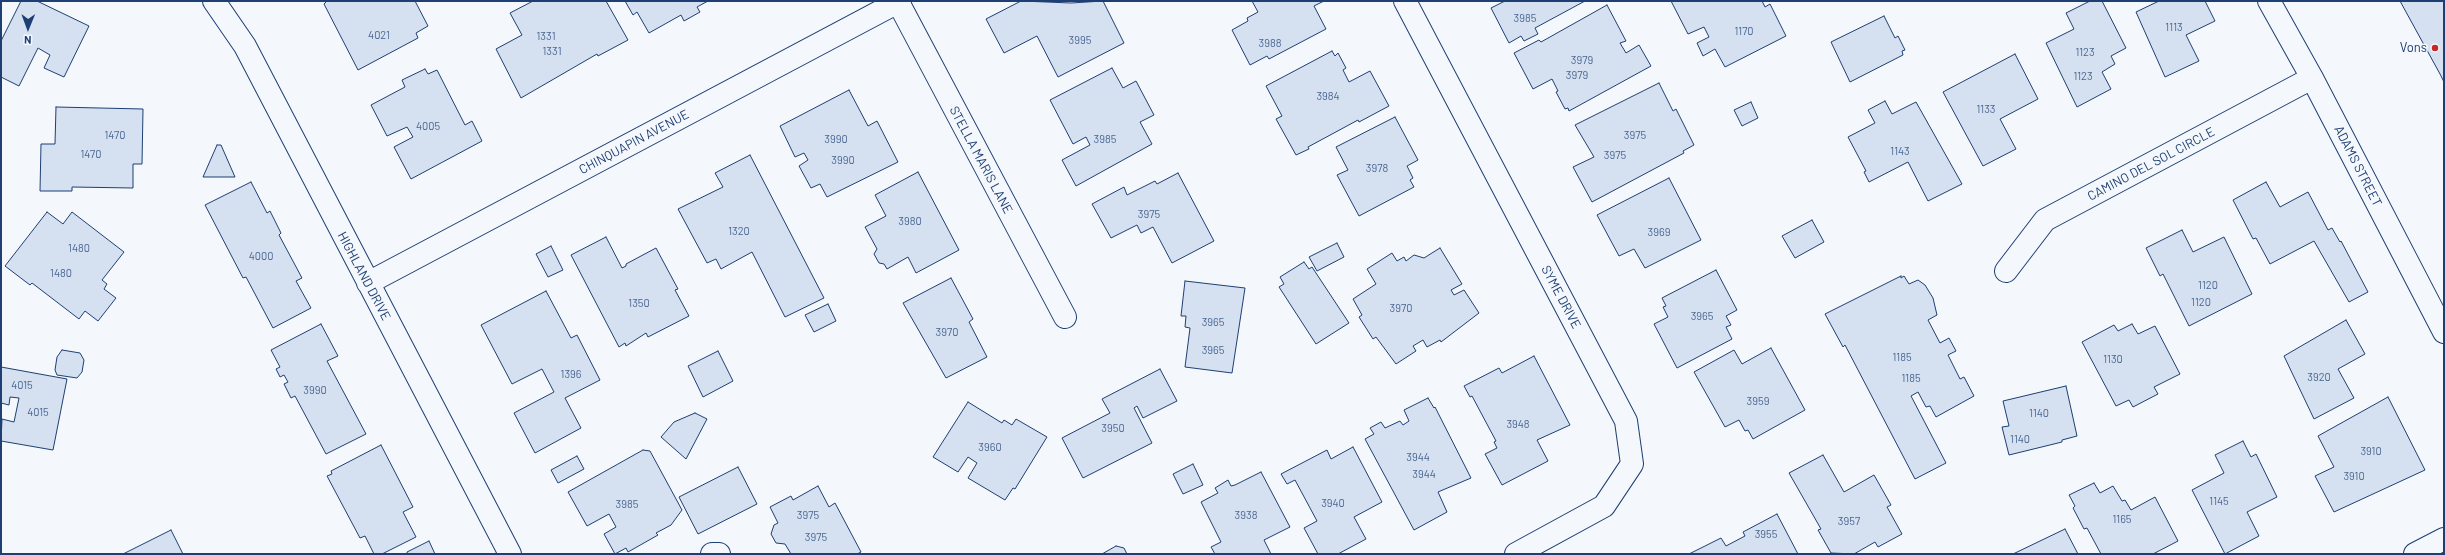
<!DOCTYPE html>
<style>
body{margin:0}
#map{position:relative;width:2445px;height:555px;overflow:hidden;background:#f4f7fb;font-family:Barlow,sans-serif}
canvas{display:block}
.frame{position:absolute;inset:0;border:2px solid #1d3f73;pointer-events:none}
.north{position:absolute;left:8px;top:8px;width:40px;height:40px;-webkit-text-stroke:3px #f4f7fb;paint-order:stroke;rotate:181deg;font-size:11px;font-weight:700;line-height:16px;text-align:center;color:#1d3f73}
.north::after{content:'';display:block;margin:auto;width:14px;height:18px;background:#1d3f73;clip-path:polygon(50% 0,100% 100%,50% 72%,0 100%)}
</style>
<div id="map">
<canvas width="2445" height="555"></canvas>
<div class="frame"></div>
<div class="north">N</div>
</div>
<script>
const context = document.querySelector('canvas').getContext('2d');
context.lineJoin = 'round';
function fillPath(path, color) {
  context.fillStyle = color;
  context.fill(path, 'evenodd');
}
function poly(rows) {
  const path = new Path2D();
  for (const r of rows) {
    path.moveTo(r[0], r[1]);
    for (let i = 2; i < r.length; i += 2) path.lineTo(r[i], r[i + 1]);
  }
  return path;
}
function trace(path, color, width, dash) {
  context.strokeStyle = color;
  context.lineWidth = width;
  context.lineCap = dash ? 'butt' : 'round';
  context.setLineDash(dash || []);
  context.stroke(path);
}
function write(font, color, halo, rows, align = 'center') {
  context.font = font + ' Barlow,sans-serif';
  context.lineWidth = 3;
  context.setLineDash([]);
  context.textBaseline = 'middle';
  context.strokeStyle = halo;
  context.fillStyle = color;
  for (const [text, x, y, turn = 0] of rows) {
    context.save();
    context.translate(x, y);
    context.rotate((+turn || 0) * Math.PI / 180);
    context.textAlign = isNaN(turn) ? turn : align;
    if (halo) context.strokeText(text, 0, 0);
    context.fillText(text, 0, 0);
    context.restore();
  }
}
const building = poly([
 [21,1,37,1,89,26,64,77,44,68,50,55,38,48,19,86,1,77,1,41,21,1],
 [327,1,415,1,428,26,416,33,418,38,358,70,324,4,327,1],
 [533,1,606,1,628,40,598,56,597,54,521,98,496,49,522,35,510,13,533,1],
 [625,1,708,1,697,7,700,12,684,21,681,15,649,33,637,12,633,15,625,1],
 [1021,1,1071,3,1103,1,1124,43,1058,77,1037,36,1004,53,986,19,1021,1],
 [1252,1,1324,1,1314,6,1326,29,1269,59,1267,56,1250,65,1232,30,1248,21,1247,18,1258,12,1252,1],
 [1505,1,1585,1,1535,28,1538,34,1524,41,1521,36,1509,43,1491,8,1505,1],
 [1671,1,1762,1,1765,7,1770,4,1786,36,1725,67,1715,49,1703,56,1697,43,1709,37,1704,27,1688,34,1671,1],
 [2090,1,2102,1,2126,48,2111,56,2115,64,2102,72,2111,89,2077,107,2046,43,2074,29,2066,13,2090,1],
 [2159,1,2205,1,2215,21,2186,35,2199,61,2165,77,2136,12,2159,1],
 [2400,1,2444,1,2444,82,2440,74,2400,1],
 [1607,5,1626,41,1620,43,1626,53,1639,45,1651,66,1569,111,1568,108,1565,109,1556,92,1558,91,1552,79,1533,89,1514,53,1539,40,1541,42,1607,5],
 [1884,16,1895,38,1898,36,1905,50,1902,51,1903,55,1850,82,1831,42,1884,16],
 [1332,51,1335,56,1338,53,1346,68,1343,70,1349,82,1370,71,1389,106,1359,122,1358,120,1308,147,1309,149,1296,155,1276,119,1282,116,1266,86,1332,51],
 [2015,54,2038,99,2000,119,2016,149,1983,166,1943,92,2015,54],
 [1112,68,1123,88,1136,81,1154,115,1140,122,1152,144,1076,186,1062,160,1090,145,1086,137,1073,144,1050,100,1112,68],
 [425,69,428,74,437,70,465,125,472,121,482,141,411,179,394,147,413,137,407,127,387,136,371,105,405,87,402,80,425,69],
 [1659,83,1673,111,1676,109,1694,145,1683,151,1684,153,1592,202,1573,167,1594,157,1575,125,1659,83],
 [849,90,868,126,877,121,898,162,827,197,820,184,811,188,799,166,808,160,804,153,795,157,780,126,849,90],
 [1885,101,1892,114,1916,102,1962,184,1928,201,1908,162,1869,182,1864,172,1866,171,1848,137,1875,123,1868,110,1885,101],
 [1751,102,1758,118,1742,126,1734,110,1751,102],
 [56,107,143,109,142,164,133,164,133,188,72,187,72,191,40,191,41,144,55,144,56,107],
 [1395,117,1418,160,1407,166,1413,178,1410,180,1414,187,1359,216,1337,175,1348,170,1336,147,1395,117],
 [217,145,221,145,235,177,203,177,217,145],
 [750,155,824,298,785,317,752,252,721,269,716,259,707,263,678,209,723,187,715,173,750,155],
 [918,172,959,250,916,273,908,257,887,269,884,264,879,263,874,254,877,249,865,227,886,216,875,195,918,172],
 [1178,173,1214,241,1172,263,1153,227,1141,233,1137,225,1111,238,1092,204,1124,187,1127,195,1155,181,1157,184,1178,173],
 [1669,178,1701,240,1645,268,1634,249,1619,256,1597,215,1669,178],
 [251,182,267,213,270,211,281,233,279,235,302,278,296,281,311,308,273,328,246,277,243,278,205,205,251,182],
 [2266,182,2280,207,2308,192,2328,230,2332,228,2340,242,2341,241,2368,292,2349,302,2314,241,2270,264,2256,238,2253,239,2233,200,2266,182],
 [47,212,63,224,72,212,124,252,102,280,107,284,104,289,116,298,98,321,85,311,79,319,32,283,30,285,5,266,47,212],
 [1812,220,1824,242,1795,258,1782,236,1812,220],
 [2182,230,2193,252,2224,237,2252,294,2189,326,2163,274,2160,276,2146,248,2182,230],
 [606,237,622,268,626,266,626,264,656,248,678,289,675,290,689,316,648,337,646,333,626,346,625,343,619,347,571,255,606,237],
 [1337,243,1344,257,1317,271,1309,257,1337,243],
 [551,246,563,270,548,277,536,254,551,246],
 [1440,248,1462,284,1451,290,1454,295,1464,290,1479,313,1441,342,1440,340,1427,347,1423,340,1413,346,1416,351,1396,364,1376,337,1373,339,1359,317,1362,315,1353,299,1376,284,1367,269,1392,253,1397,261,1404,257,1406,261,1414,255,1424,258,1440,248],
 [1304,262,1309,269,1312,267,1349,323,1316,344,1279,287,1284,284,1280,277,1304,262],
 [1716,270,1737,310,1726,316,1731,325,1726,327,1732,339,1677,368,1654,324,1668,317,1663,307,1666,306,1662,298,1716,270],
 [1901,276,1901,278,1904,276,1909,284,1918,280,1925,285,1933,298,1937,315,1928,320,1940,343,1949,338,1956,351,1948,355,1960,379,1964,377,1974,396,1936,417,1930,406,1926,407,1918,392,1911,396,1946,463,1915,479,1845,345,1843,347,1825,314,1901,276],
 [951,278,973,319,969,322,987,357,946,378,903,303,951,278],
 [1185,281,1245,288,1232,373,1185,367,1190,328,1185,327,1186,316,1181,316,1185,281],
 [546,291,571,338,577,335,600,380,565,398,581,428,535,453,514,413,554,392,542,369,512,384,481,325,546,291],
 [828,304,836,321,814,332,805,315,828,304],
 [2346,320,2365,354,2338,369,2354,398,2314,419,2284,356,2346,320],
 [321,324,338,356,327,361,366,434,326,454,295,396,291,398,284,384,288,382,284,375,280,377,276,369,280,367,271,350,321,324],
 [2132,324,2138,334,2155,326,2180,374,2154,387,2158,394,2133,407,2129,400,2116,406,2082,342,2114,325,2118,331,2132,324],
 [1771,348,1805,410,1753,439,1748,430,1745,431,1739,420,1725,427,1694,372,1734,350,1742,364,1771,348],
 [62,350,80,353,84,360,82,372,77,378,57,375,55,370,57,357,62,350],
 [718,351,733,381,703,397,688,366,718,351],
 [1534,356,1570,425,1537,440,1548,461,1502,485,1485,454,1497,448,1494,442,1496,441,1472,396,1470,397,1464,386,1499,368,1502,373,1534,356],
 [1,367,67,379,53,450,1,441,2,419,14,422,19,398,10,397,9,405,1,403,1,367],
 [1160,369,1177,401,1143,418,1137,406,1134,408,1152,443,1083,478,1062,438,1110,413,1102,399,1160,369],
 [2066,386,2077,436,2062,440,2062,442,2009,455,2002,427,2009,426,2003,401,2066,386],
 [2388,397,2425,470,2334,512,2315,476,2334,467,2318,436,2388,397],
 [1428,398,1434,408,1435,407,1471,478,1438,492,1447,512,1414,530,1365,439,1374,434,1370,428,1381,422,1385,428,1400,421,1403,425,1409,421,1404,410,1428,398],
 [968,402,1002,423,1004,420,1012,425,1016,419,1047,437,1015,489,1013,488,1005,500,968,478,977,463,968,457,958,472,933,457,968,402],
 [695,413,707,419,686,459,661,437,674,422,695,413],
 [2243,441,2251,457,2256,454,2277,497,2247,512,2259,536,2225,554,2192,490,2224,473,2215,455,2243,441],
 [381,445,413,507,403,512,416,537,382,554,374,554,365,536,360,538,327,476,332,474,331,471,381,445],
 [1353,447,1382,502,1354,517,1366,539,1338,554,1318,554,1304,528,1317,521,1295,480,1287,484,1281,474,1327,450,1331,459,1353,447],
 [643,450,650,451,682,510,671,525,656,533,658,535,628,552,626,548,615,554,604,534,616,527,609,514,587,526,568,492,643,450],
 [1823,455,1844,492,1874,475,1891,505,1887,507,1902,534,1878,547,1875,542,1854,554,1831,553,1818,530,1821,529,1789,473,1823,455],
 [577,456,584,469,558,483,551,470,577,456],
 [1193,464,1203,485,1183,494,1173,474,1193,464],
 [738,467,757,504,698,534,679,497,738,467],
 [1261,472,1290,527,1264,540,1271,554,1215,554,1211,547,1221,542,1201,502,1218,493,1215,488,1228,480,1231,486,1235,485,1261,472],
 [2094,483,2100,493,2113,486,2122,501,2125,500,2131,510,2155,497,2178,541,2153,554,2101,554,2087,528,2084,529,2073,508,2075,506,2069,495,2094,483],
 [818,486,829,507,835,503,861,552,857,554,791,554,785,544,776,543,771,534,774,525,778,523,770,507,791,496,793,500,818,486],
 [1777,514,1798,554,1689,554,1721,538,1726,546,1745,536,1743,532,1777,514],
 [2065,529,2078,554,2013,554,2065,529],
 [171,530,183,554,123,554,171,530],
 [429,541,435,554,407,554,407,552,429,541],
 [1116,546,1124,548,1127,554,1102,554,1116,546]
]);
fillPath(building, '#d5e0f0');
trace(building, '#1d3f73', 1);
const minor = poly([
 [214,1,245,46,510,554],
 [1405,1,1626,421,1632,464,1604,506,1516,554],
 [2269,1,2312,78,2444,332],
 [898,2,1065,317],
 [2006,271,2045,220,2312,78],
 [368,283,900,1],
 [712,554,719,554]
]);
const major = poly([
 [2415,554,2444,539]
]);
trace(minor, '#1d3f73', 24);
trace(major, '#1d3f73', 24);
trace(minor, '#f4f7fb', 22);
trace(major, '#f4f7fb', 22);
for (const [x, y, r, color] of [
 [2435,48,4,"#c62828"]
]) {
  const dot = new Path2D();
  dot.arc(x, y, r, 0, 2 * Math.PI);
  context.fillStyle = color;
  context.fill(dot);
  trace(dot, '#f4f7fb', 1.5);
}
write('11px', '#4b6792', null, [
 ["3985",1525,18],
 ["1113",2174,27],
 ["1170",1744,31],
 ["4021",379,35],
 ["1331",546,36],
 ["3995",1080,40],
 ["3988",1270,43],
 ["1331",552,51],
 ["1123",2085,52],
 ["3979",1582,60],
 ["3979",1577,75],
 ["1123",2083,76],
 ["3984",1328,96],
 ["1133",1986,109],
 ["4005",428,126],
 ["1470",115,135],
 ["3975",1635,135],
 ["3990",836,139],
 ["3985",1105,139],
 ["1143",1900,151],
 ["1470",91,154],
 ["3975",1615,155],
 ["3990",843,160],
 ["3978",1377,168],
 ["3975",1149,214],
 ["3980",910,221],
 ["1320",739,231],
 ["3969",1659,232],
 ["1480",79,248],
 ["4000",261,256],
 ["1480",61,273],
 ["1120",2208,285],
 ["1120",2201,302],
 ["1350",639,303],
 ["3970",1401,308],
 ["3965",1702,316],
 ["3965",1213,322],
 ["3970",947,332],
 ["3965",1213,350],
 ["1185",1902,357],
 ["1130",2113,359],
 ["1396",571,374],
 ["3920",2319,377],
 ["1185",1911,378],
 ["4015",22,385],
 ["3990",315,390],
 ["3959",1758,401],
 ["4015",38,412],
 ["1140",2039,413],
 ["3948",1518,424],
 ["3950",1113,428],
 ["1140",2020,439],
 ["3960",990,447],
 ["3910",2371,451],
 ["3944",1418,457],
 ["3944",1424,474],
 ["3910",2354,476],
 ["1145",2219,501],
 ["3940",1333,503],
 ["3985",627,504],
 ["3975",808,515],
 ["3938",1246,515],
 ["1165",2122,519],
 ["3957",1849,521],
 ["3955",1766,534],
 ["3975",816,537]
]);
write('13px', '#1d3f73', '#f4f7fb', [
 ["Vons",2427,48]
], 'right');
write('13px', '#1d3f73', '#f4f7fb', [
 ["CHINQUAPIN AVENUE",634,142,-28],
 ["STELLA MARIS LANE",981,160,62],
 ["CAMINO DEL SOL CIRCLE",2151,164,-28],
 ["ADAMS STREET",2358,166,63],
 ["HIGHLAND DRIVE",364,276,62],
 ["SYME DRIVE",1561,297,62]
]);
</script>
